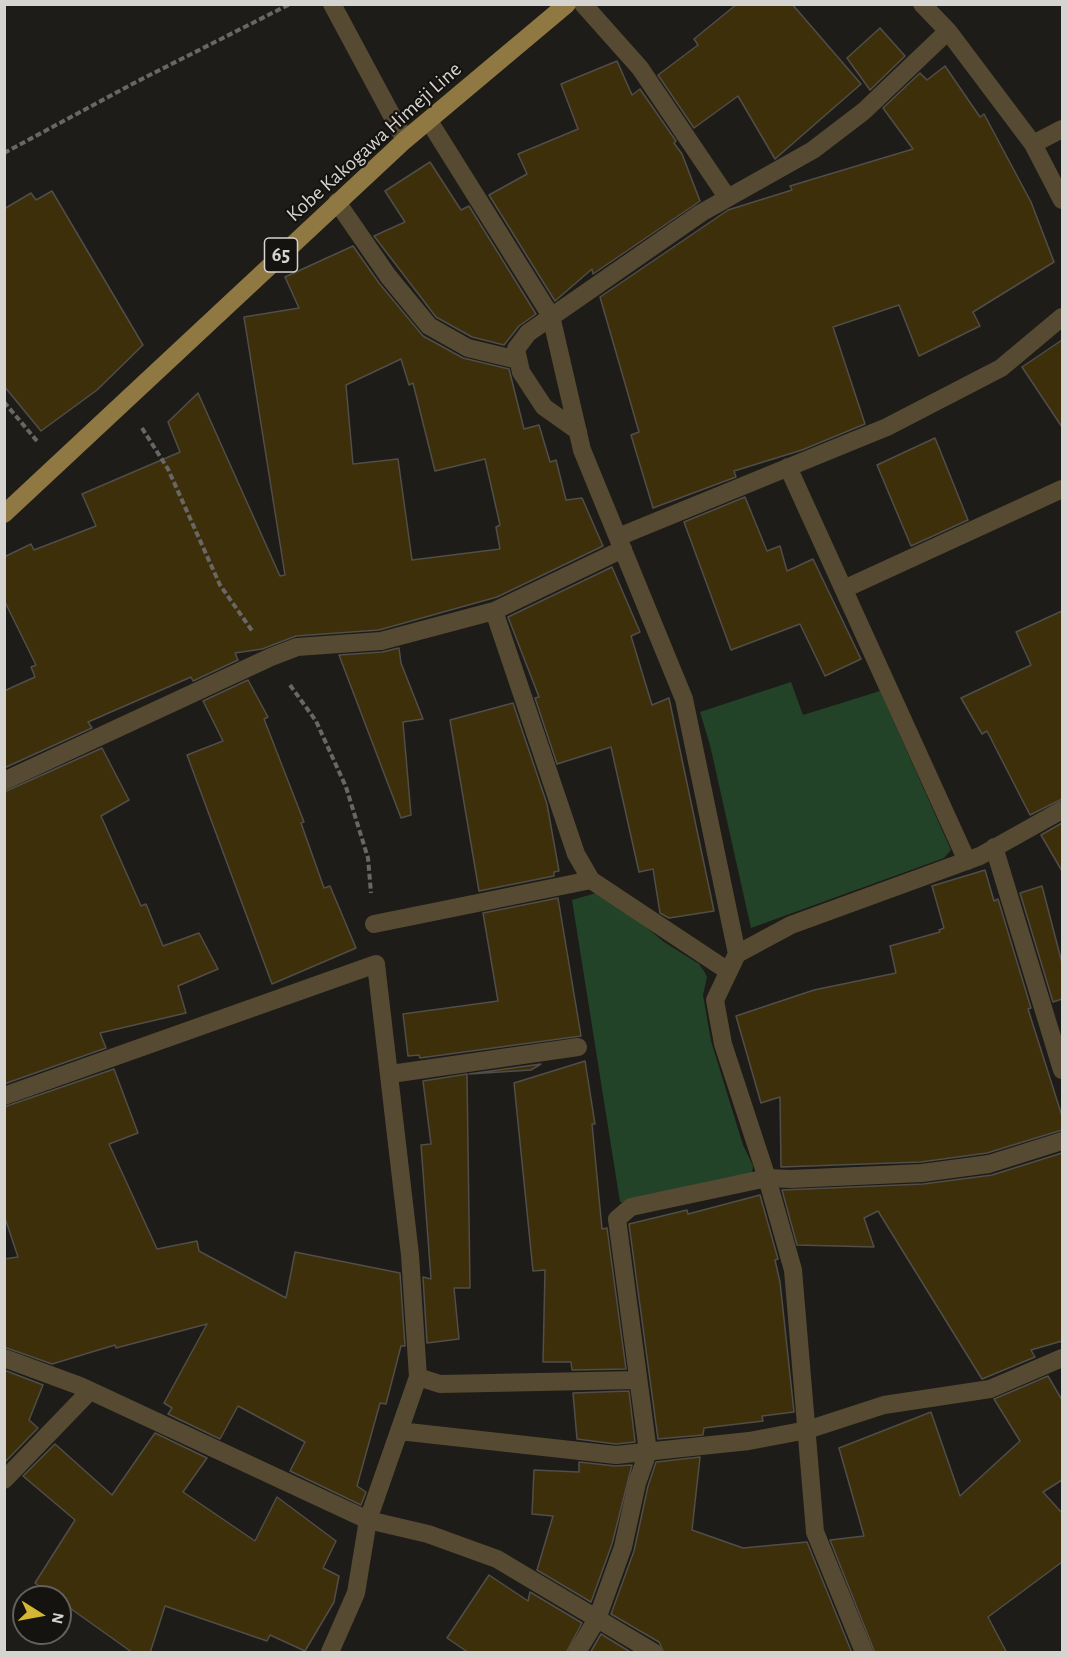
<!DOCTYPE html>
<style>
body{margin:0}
#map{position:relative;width:1067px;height:1657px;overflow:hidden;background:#1e1c18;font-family:"Alegreya Sans",sans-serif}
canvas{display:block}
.frame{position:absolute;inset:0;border:6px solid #d6d4d1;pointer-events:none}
.north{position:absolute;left:12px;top:1585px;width:60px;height:60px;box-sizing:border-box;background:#15130f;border:2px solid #62605d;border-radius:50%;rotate:101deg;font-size:16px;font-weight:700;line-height:24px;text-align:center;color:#d6d4d1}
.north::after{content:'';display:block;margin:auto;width:21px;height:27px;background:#d3b635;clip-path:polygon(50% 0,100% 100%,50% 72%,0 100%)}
</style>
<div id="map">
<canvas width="1067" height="1657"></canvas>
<div class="frame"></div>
<div class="north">N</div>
</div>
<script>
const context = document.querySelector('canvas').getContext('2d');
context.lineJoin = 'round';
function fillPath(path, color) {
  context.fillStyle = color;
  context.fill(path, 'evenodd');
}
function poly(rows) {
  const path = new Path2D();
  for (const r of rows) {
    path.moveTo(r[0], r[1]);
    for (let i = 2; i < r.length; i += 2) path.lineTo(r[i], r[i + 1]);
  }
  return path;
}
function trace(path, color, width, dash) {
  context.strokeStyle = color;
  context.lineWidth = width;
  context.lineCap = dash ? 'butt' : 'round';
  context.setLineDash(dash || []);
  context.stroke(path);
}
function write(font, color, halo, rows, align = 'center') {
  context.font = font + ' "Alegreya Sans",sans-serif';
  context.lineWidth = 4.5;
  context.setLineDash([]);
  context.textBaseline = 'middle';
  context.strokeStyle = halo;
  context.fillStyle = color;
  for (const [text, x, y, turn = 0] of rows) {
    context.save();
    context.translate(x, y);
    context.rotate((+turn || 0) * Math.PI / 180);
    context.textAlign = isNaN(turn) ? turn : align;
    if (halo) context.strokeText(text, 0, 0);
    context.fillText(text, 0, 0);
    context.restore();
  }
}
fillPath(poly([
 [791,682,803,715,880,691,951,850,944,858,751,928,710,745,700,712],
 [596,893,608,896,664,942,699,964,704,971,707,977,703,995,711,1041,743,1145,753,1166,752,1173,625,1203,620,1202,572,900]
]), '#234329');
const building = poly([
 [737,4,792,4,861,84,775,159,738,96,694,128,658,75,698,45,694,39,737,4],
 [880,28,905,56,870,90,847,58,880,28],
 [617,61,632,95,640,89,676,141,674,143,682,154,700,201,593,274,592,269,555,301,489,195,527,174,518,154,578,129,561,84,617,61],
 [945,66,980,117,984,114,1031,202,1054,262,973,312,980,326,919,356,899,305,833,327,865,424,802,450,734,471,736,477,653,508,631,435,639,432,600,297,728,210,792,190,790,186,913,149,883,108,920,73,927,80,945,66],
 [430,162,461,210,469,206,536,314,519,326,504,345,472,337,436,317,374,236,405,222,385,191,430,162],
 [52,191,143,345,97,390,41,431,4,386,4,209,31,193,36,200,52,191],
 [353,246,379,283,423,336,463,358,509,369,524,429,539,425,550,462,556,460,566,500,582,498,603,546,497,597,379,630,296,636,262,649,235,653,238,660,193,681,191,677,88,722,92,728,4,768,4,691,35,677,31,667,36,665,4,600,4,557,31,544,34,550,96,526,82,494,180,452,168,422,198,393,280,576,285,575,244,317,299,308,285,277,353,246],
 [401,359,409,385,413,383,435,471,485,459,500,525,496,527,500,549,412,560,398,459,353,464,346,385,401,359],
 [1062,340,1062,427,1022,367,1062,340],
 [935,438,968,520,911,546,877,465,935,438],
 [745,497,767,551,780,546,787,571,813,559,861,659,825,676,800,624,731,650,684,522,745,497],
 [612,567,640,632,631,636,652,705,669,698,714,911,669,918,660,913,653,869,639,872,611,747,557,764,535,698,539,697,508,617,612,567],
 [1062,611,1062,799,1030,815,987,731,982,734,961,698,1031,665,1016,632,1062,611],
 [399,648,401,663,423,719,403,722,411,815,401,818,339,655,382,652,399,648],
 [248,680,268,717,264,719,304,822,301,823,324,888,330,886,356,948,272,984,187,755,223,741,203,701,248,680],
 [513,703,547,804,559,871,554,872,554,876,479,891,450,720,513,703],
 [102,748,129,800,101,816,141,906,146,904,163,946,199,933,218,969,178,986,186,1013,100,1033,106,1048,4,1084,4,792,102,748],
 [1062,823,1062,871,1041,835,1062,823],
 [985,870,994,901,998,899,1031,1008,1028,1009,1062,1116,1062,1130,987,1153,921,1162,781,1167,780,1097,761,1103,736,1016,814,990,896,973,890,946,940,932,939,930,944,928,932,886,985,870],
 [1042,886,1062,963,1062,999,1053,1002,1020,893,1042,886],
 [558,898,581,1036,420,1058,419,1055,408,1056,403,1014,498,1001,483,913,558,898],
 [585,1061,595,1124,592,1124,602,1229,607,1228,626,1369,572,1370,571,1362,543,1362,545,1270,533,1271,514,1083,585,1061],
 [541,1064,531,1070,469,1074,541,1064],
 [114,1069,138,1133,109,1144,157,1249,197,1241,199,1251,286,1298,295,1252,400,1273,405,1346,401,1346,386,1404,380,1403,357,1486,366,1492,361,1505,290,1471,305,1442,238,1406,220,1439,168,1414,172,1408,164,1403,207,1324,116,1348,115,1345,52,1364,4,1347,4,1259,18,1257,4,1215,4,1107,114,1069],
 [467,1074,470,1288,454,1288,459,1339,427,1343,423,1277,431,1279,421,1145,431,1144,423,1081,467,1074],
 [1062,1153,1062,1341,1031,1350,1035,1357,982,1379,878,1211,864,1218,874,1247,797,1245,782,1190,923,1184,992,1175,1062,1153],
 [760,1195,778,1259,775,1260,780,1282,794,1412,762,1416,763,1421,704,1428,703,1435,658,1439,629,1224,687,1210,688,1214,760,1195],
 [4,1370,43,1385,29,1420,38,1428,4,1463,4,1370],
 [1048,1376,1062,1400,1062,1480,1043,1492,1062,1513,1062,1562,988,1617,1007,1653,875,1653,830,1540,864,1536,839,1448,931,1412,960,1496,1020,1441,994,1399,1048,1376],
 [629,1391,635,1442,616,1444,577,1439,573,1393,629,1391],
 [155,1433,207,1458,183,1492,255,1541,277,1497,336,1541,323,1568,339,1576,334,1602,305,1651,270,1635,267,1641,165,1606,150,1653,133,1653,60,1601,60,1597,55,1597,35,1583,75,1520,23,1476,55,1444,112,1495,155,1433],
 [700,1457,692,1530,743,1548,807,1542,852,1653,664,1653,659,1642,611,1614,634,1551,648,1486,656,1462,700,1457],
 [579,1462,615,1466,632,1465,612,1544,591,1602,537,1570,553,1516,532,1514,534,1470,579,1472,579,1462],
 [489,1575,528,1601,530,1592,582,1623,566,1653,469,1653,447,1638,489,1575],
 [601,1634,632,1653,590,1653,601,1634]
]);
fillPath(building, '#3d2f0a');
trace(building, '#514e49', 1.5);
trace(poly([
 [4,153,138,81,290,4],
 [4,402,37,441],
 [142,428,168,469,220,585,253,632],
 [290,685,316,721,346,787,368,858,371,893]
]), '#696764', 4, [6, 3]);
trace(poly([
 [844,589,1062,489],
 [767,1178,791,1179,922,1173,989,1164,1062,1141]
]), '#564b32', 18);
trace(poly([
 [332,4,405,140],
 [583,4,640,68,727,197],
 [922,4,948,31,1033,144,1062,200],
 [429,121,551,316,582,450,684,699,737,954,715,1000,723,1044,767,1178,793,1270,815,1532,864,1652],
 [1033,144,1062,129],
 [337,202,388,276,429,326,468,348,518,360],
 [578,431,544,407,521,372,516,349,528,333,701,213,813,150,864,111,948,31],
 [788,467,967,861],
 [618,537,887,427,1001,368,1062,317],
 [494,611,576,854,591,880,728,971],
 [4,781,271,657,297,647,381,641,494,611,623,549],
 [994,847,1062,1070],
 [374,924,591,880],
 [737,954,791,925,980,856,1062,810],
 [391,1074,578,1047],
 [4,1096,376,964,410,1255,418,1377,368,1520,356,1593,330,1652],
 [4,1358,80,1386,368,1520,428,1534,497,1559,653,1652],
 [418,1377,440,1384,638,1380],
 [399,1431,616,1455,749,1441,807,1430,884,1405,990,1389,1062,1358],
 [4,1480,90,1391],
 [577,1652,597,1619,623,1547,637,1483,648,1452,617,1219,631,1207,767,1178]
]), '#564b32', 18);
trace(poly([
 [4,514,405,140,567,4]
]), '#8f7842', 18);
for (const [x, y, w] of [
 [281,255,33]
]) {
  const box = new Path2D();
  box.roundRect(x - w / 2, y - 17, w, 34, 4.5);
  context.fillStyle = '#15130f';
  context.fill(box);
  trace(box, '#d6d4d1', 1.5);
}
write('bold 20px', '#d6d4d1', null, [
 ["65",281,255]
]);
write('21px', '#d6d4d1', '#15130f', [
 ["Kobe Kakogawa Himeji Line",374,142,-42]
]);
</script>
